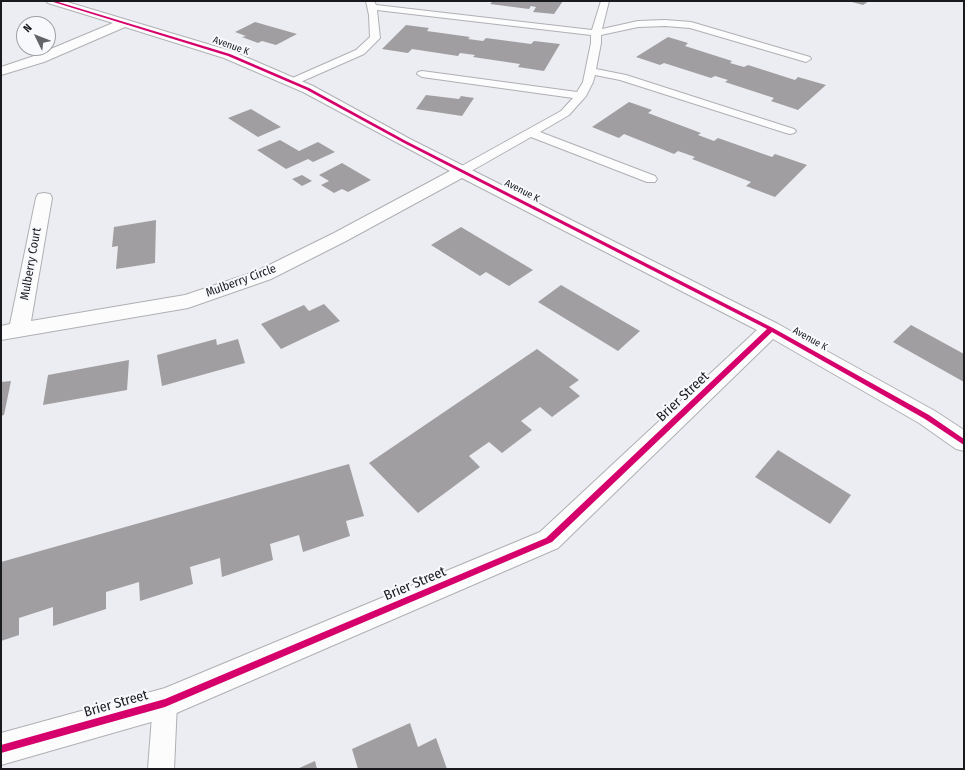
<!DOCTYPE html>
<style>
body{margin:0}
#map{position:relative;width:965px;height:770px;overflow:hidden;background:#ecedf2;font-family:"Fira Sans Condensed",sans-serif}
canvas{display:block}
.frame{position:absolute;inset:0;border:2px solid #181a1d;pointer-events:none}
.north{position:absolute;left:16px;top:16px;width:40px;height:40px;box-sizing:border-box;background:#f8f9fd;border:1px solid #9ea0a3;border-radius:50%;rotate:313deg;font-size:11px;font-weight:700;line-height:16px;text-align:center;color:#181a1d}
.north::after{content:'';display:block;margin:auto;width:14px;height:18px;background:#626468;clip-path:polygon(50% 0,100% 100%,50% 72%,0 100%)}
</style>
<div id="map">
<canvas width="965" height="770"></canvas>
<div class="frame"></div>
<div class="north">N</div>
</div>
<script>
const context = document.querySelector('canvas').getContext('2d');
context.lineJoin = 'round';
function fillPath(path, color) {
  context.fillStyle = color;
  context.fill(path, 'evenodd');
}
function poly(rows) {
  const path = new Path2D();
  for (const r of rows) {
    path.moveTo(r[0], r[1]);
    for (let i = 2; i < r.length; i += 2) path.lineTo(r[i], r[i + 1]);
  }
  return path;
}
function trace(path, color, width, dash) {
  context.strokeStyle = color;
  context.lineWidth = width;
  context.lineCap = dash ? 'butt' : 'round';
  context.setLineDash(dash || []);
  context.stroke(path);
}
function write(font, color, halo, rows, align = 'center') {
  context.font = font + ' "Fira Sans Condensed",sans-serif';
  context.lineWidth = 4;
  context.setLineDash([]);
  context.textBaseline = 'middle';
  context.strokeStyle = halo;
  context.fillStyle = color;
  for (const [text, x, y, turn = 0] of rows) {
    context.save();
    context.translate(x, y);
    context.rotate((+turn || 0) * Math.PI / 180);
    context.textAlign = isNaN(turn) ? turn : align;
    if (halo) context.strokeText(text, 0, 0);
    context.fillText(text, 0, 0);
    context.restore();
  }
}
fillPath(poly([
 [493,1,563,1,554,14,533,12,536,7,531,6,529,9,490,4],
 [848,1,869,1,863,5],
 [255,22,297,34,276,45,262,41,258,43,242,37,246,36,235,32],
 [406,25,429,28,427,31,470,37,468,39,483,41,486,38,531,44,534,41,560,44,544,71,518,67,520,64,473,57,475,55,460,53,458,56,412,49,408,53,382,49],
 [668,37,688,43,685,46,732,61,730,63,744,67,748,65,795,80,798,77,826,85,798,110,771,101,774,98,725,82,728,80,715,76,711,78,664,63,660,65,636,57],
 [426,95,459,99,461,96,474,98,462,116,416,109],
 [629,102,652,110,648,113,701,133,698,135,714,141,718,138,772,157,775,154,807,165,775,197,746,186,751,182,692,159,695,157,678,151,674,154,624,134,619,138,592,127],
 [251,109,281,127,258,137,228,118],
 [280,140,299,151,318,142,335,152,313,162,308,159,286,169,257,150],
 [342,163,371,180,348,192,342,189,334,193,321,185,329,181,319,175],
 [302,175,312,181,302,186,292,179],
 [156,220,155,263,116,269,118,246,112,247,114,227],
 [461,227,533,270,509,286,486,272,480,276,431,245],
 [561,285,640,331,618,351,538,302],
 [324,304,340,321,281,349,261,324,304,305,309,311],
 [911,325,964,354,964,382,893,342],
 [216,339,217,345,238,339,245,363,162,386,157,355],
 [537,349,579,380,569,387,580,396,552,417,540,407,521,421,532,430,502,453,489,442,469,456,480,467,418,513,369,463],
 [129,360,127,390,43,405,48,375],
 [11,381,4,415,1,416,1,382],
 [778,450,851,495,830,524,755,477],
 [349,464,364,516,346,521,350,536,303,552,299,535,270,544,273,560,222,577,220,558,190,567,193,584,140,601,139,582,106,592,106,609,53,626,53,607,19,618,19,635,1,641,1,562],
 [410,723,418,747,436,738,447,769,358,769,352,749],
 [315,761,317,769,297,769]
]), '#a09ea0');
const service = poly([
 [366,1,374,1,376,5,592,30,601,1,609,1,602,29,638,21,665,20,691,22,810,57,811,59,806,62,690,28,665,26,638,27,601,35,601,43,596,69,626,75,794,129,796,131,794,133,790,134,786,133,620,80,595,75,593,82,586,96,569,115,540,132,655,176,657,179,655,182,647,182,531,137,466,174,458,174,456,171,458,168,561,111,573,98,422,77,417,74,418,72,422,71,577,92,583,82,591,43,591,35,377,10,380,38,364,54,296,84,288,84,287,82,288,80,356,50,370,37,369,15,366,1],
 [165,691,173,695,177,703,174,769,148,769,153,703,157,695,165,691]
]);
const minor = poly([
 [46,1,64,1,234,52,313,86,410,139,778,324,935,411,964,430,964,451,956,449,919,423,773,339,558,548,165,718,1,765,1,733,165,688,540,532,757,330,462,178,346,241,271,279,188,308,1,340,1,326,10,324,36,198,38,194,44,193,50,194,52,198,31,321,185,295,257,271,334,233,450,171,303,92,224,58,125,27,44,62,1,75,1,67,34,56,113,23,48,3,46,1]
]);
trace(service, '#afb0b4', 2);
trace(minor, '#afb0b4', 2);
fillPath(service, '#fcfcfd');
fillPath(minor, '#fcfcfd');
fillPath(poly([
 [50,1,55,1,230,54,309,88,406,141,773,328,929,415,964,439,964,445,925,419,772,332,552,542,165,707,1,753,1,745,165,699,546,538,767,329,404,143,307,90,228,56,50,1]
]), '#d6006c');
write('10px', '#181a1d', '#f8f9fd', [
 ["Avenue K",231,46,20],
 ["Avenue K",522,191,27],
 ["Avenue K",810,339,29]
]);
write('12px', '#181a1d', '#f8f9fd', [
 ["Mulberry Court",31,264,-80],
 ["Mulberry Circle",241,281,-20]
]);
write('14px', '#181a1d', '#f8f9fd', [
 ["Brier Street",683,397,-43],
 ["Brier Street",415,584,-23],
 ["Brier Street",116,704,-16]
]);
</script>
